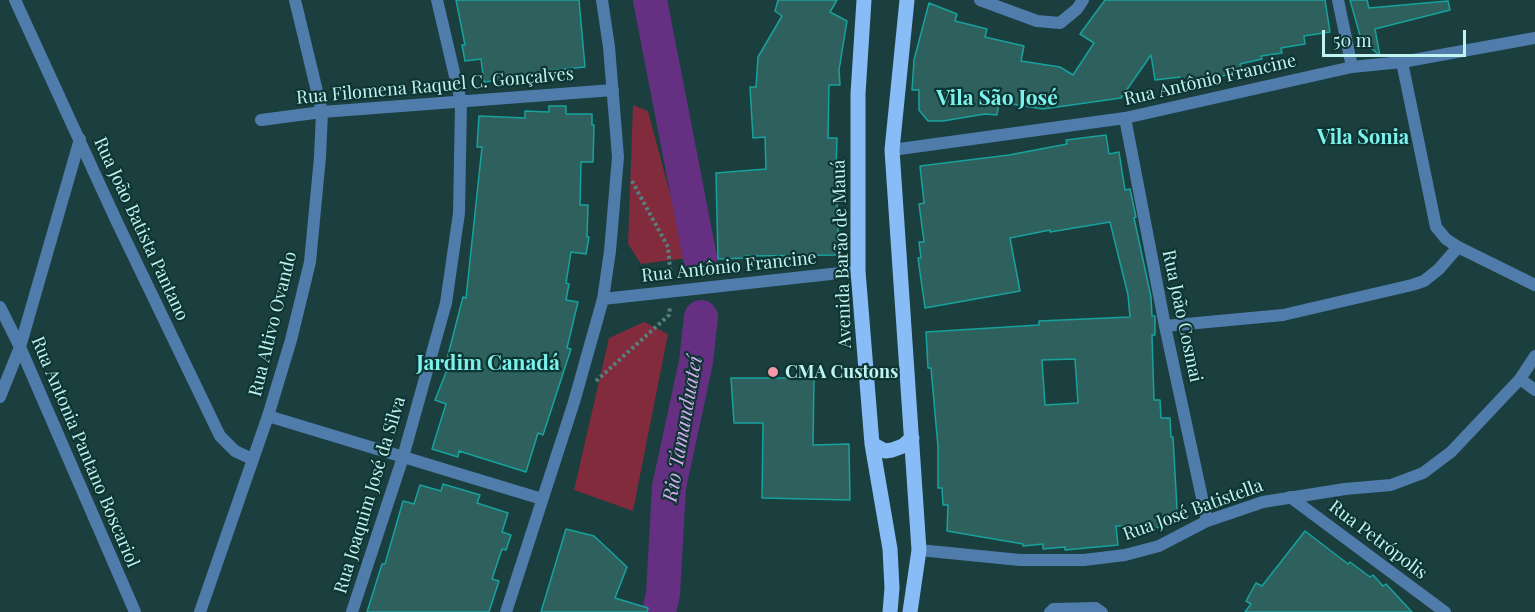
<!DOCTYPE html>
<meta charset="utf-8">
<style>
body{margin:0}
#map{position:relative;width:1535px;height:612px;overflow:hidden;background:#1a3f3e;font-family:"Playfair Display",serif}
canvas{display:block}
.scale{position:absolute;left:1322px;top:30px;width:144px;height:27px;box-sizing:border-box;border:3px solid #c0f4f1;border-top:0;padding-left:8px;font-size:18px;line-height:21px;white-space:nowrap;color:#c0f4f1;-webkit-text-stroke:4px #0e3533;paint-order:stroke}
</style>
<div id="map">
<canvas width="1535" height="612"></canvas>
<div class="scale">50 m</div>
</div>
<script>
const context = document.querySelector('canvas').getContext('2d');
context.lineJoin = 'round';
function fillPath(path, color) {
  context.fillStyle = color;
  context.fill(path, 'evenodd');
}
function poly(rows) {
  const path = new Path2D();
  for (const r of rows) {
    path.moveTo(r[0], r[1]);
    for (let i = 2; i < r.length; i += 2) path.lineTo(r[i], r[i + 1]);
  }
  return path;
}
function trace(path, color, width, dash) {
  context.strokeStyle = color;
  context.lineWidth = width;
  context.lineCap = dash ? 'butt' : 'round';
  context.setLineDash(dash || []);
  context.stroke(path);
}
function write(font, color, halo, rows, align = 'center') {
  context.font = font + ' "Playfair Display",serif';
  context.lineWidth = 4.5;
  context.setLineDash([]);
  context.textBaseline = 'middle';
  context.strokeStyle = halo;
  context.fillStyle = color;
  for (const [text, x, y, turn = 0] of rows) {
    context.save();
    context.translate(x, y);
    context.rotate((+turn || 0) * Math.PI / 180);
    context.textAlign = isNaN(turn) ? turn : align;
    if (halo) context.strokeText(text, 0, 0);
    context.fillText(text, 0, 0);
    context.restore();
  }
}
fillPath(poly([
 [633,105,648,111,687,258,641,264,628,244],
 [644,322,668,334,633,511,574,490,609,338]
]), '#812b3d');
trace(poly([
 [650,0,700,258],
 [659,612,663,594,669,487,696,362,701,317]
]), '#653082', 34);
const building = poly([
 [456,0,579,0,585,67,545,71,546,76,529,76,484,82,481,59,465,61,462,45,465,45,456,0],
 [778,0,837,0,830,12,847,21,839,70,840,85,829,85,828,138,837,138,836,169,839,255,746,256,746,258,718,259,716,173,766,169,765,137,753,138,750,87,756,87,758,57,782,16,775,11,778,0],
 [1105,0,1325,0,1330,32,1304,36,1305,44,1281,48,1282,53,1261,56,1262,59,1240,64,1242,72,1181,84,1180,77,1155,80,1151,55,1121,98,1043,109,999,102,997,115,985,114,943,121,928,121,919,110,919,90,912,90,914,60,929,3,957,14,955,21,987,29,985,37,1024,46,1021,61,1060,67,1073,75,1094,43,1080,34,1105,0],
 [1350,0,1367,0,1369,8,1448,1,1450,10,1375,29,1380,56,1361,39,1350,0],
 [549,106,566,106,566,114,592,114,592,125,594,125,593,162,581,162,580,205,588,205,587,237,589,237,586,254,571,252,566,283,569,284,566,300,578,302,567,348,571,349,543,435,538,433,526,472,459,451,458,457,432,449,446,404,435,400,451,360,447,359,463,297,466,298,482,147,477,147,479,116,525,118,525,111,549,112,549,106],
 [1106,135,1109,154,1119,152,1125,190,1130,189,1136,217,1134,218,1151,297,1152,316,1155,316,1155,335,1152,335,1154,400,1160,400,1161,418,1170,418,1171,437,1173,437,1177,509,1172,522,1151,530,1150,526,1116,526,1118,545,1065,550,1065,547,1043,549,1043,544,1023,546,1023,544,947,531,948,505,943,505,942,488,938,488,938,447,931,368,928,368,926,332,1039,325,1039,321,1130,317,1128,295,1110,222,1050,232,1050,230,1010,238,1020,291,925,308,918,258,921,258,919,242,924,242,919,204,924,203,920,166,1009,155,1067,144,1066,140,1106,135],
 [1075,359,1078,403,1045,405,1042,360,1075,359],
 [731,378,814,378,813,445,849,444,850,500,762,498,763,423,734,423,731,378],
 [443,484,480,495,477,503,508,513,502,532,511,535,506,550,502,549,492,579,499,581,489,612,367,612,382,564,385,564,403,501,414,504,420,485,441,491,443,484],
 [566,529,594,536,627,567,615,598,648,608,647,612,541,612,566,529],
 [1305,531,1348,564,1350,562,1370,577,1373,575,1383,586,1386,584,1412,612,1245,612,1251,604,1246,601,1256,583,1262,586,1305,531]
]);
fillPath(building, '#2e615e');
trace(building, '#18a29e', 1.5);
trace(poly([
 [632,181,668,247,671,278],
 [596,381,669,315,670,307]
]), '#56807e', 4, [3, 3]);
trace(poly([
 [1049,612,1053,608,1096,607,1103,612]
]), '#4f7cab', 10);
trace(poly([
 [15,0,116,220,220,436,235,451,252,459],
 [980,0,1037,21,1060,23,1077,9,1083,0],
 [1338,0,1352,67],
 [1402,62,1436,227,1446,239,1458,247,1535,285],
 [1125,118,1165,326,1207,521],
 [261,120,322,112,613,90],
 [892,150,1125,118,1352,67,1402,62,1535,38],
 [603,299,858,271],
 [0,307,20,347,135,612],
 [1165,326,1283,315,1412,285,1424,281,1439,269,1458,247],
 [1520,379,1535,390],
 [0,397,20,347,80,139],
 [268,416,542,499],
 [1290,497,1445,612],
 [919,550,1020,560,1084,560,1125,555,1159,546,1207,521,1263,502,1345,489,1391,485,1423,473,1451,452,1520,379,1535,356],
 [200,612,268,416,291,340,310,262,320,157,322,112,295,0],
 [352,612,403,457,446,303,459,213,461,102,437,0],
 [506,612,574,402,603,299,610,251,618,157,609,47,602,0]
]), '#4f7cab', 12);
trace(poly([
 [864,0,858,94,858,271,872,444,890,549,892,588,890,612],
 [907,0,892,150,919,550,910,612],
 [872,444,885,451,892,450,903,446,912,438]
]), '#87bcf6', 15);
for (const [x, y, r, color] of [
 [773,372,6,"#f49aa6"]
]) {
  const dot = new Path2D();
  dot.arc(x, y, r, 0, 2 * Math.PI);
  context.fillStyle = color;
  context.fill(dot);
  trace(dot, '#0e3533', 2);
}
write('18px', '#c0f4f1', '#0e3533', [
 ["Rua Antônio Francine",1210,80,-13],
 ["Rua Filomena Raquel C. Gonçalves",435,86,-5],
 ["Rua João Batista Pantano",141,229,65],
 ["Avenida Barão de Mauá",842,254,-92],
 ["Rua Antônio Francine",729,267,-6],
 ["Rua João Cosmai",1182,316,78],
 ["Rua Altivo Ovando",273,324,-76],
 ["Rua Antonia Pantano Boscariol",85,452,67],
 ["Rua Joaquim José da Silva",370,495,-73],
 ["Rua José Batistella",1193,510,-20],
 ["Rua Petrópolis",1378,540,37]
]);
write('bold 18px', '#c0f4f1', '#0e3533', [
 ["CMA Custons",785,372]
], 'left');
write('bold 20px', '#7df2ed', '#0e3533', [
 ["Vila Sonia",1363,138]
]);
write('italic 20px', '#d6aef0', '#0e3533', [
 ["Rio Tamanduateí",683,429,-80]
]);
write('bold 21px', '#7df2ed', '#0e3533', [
 ["Vila São José",997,98],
 ["Jardim Canadá",488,363]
]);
</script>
